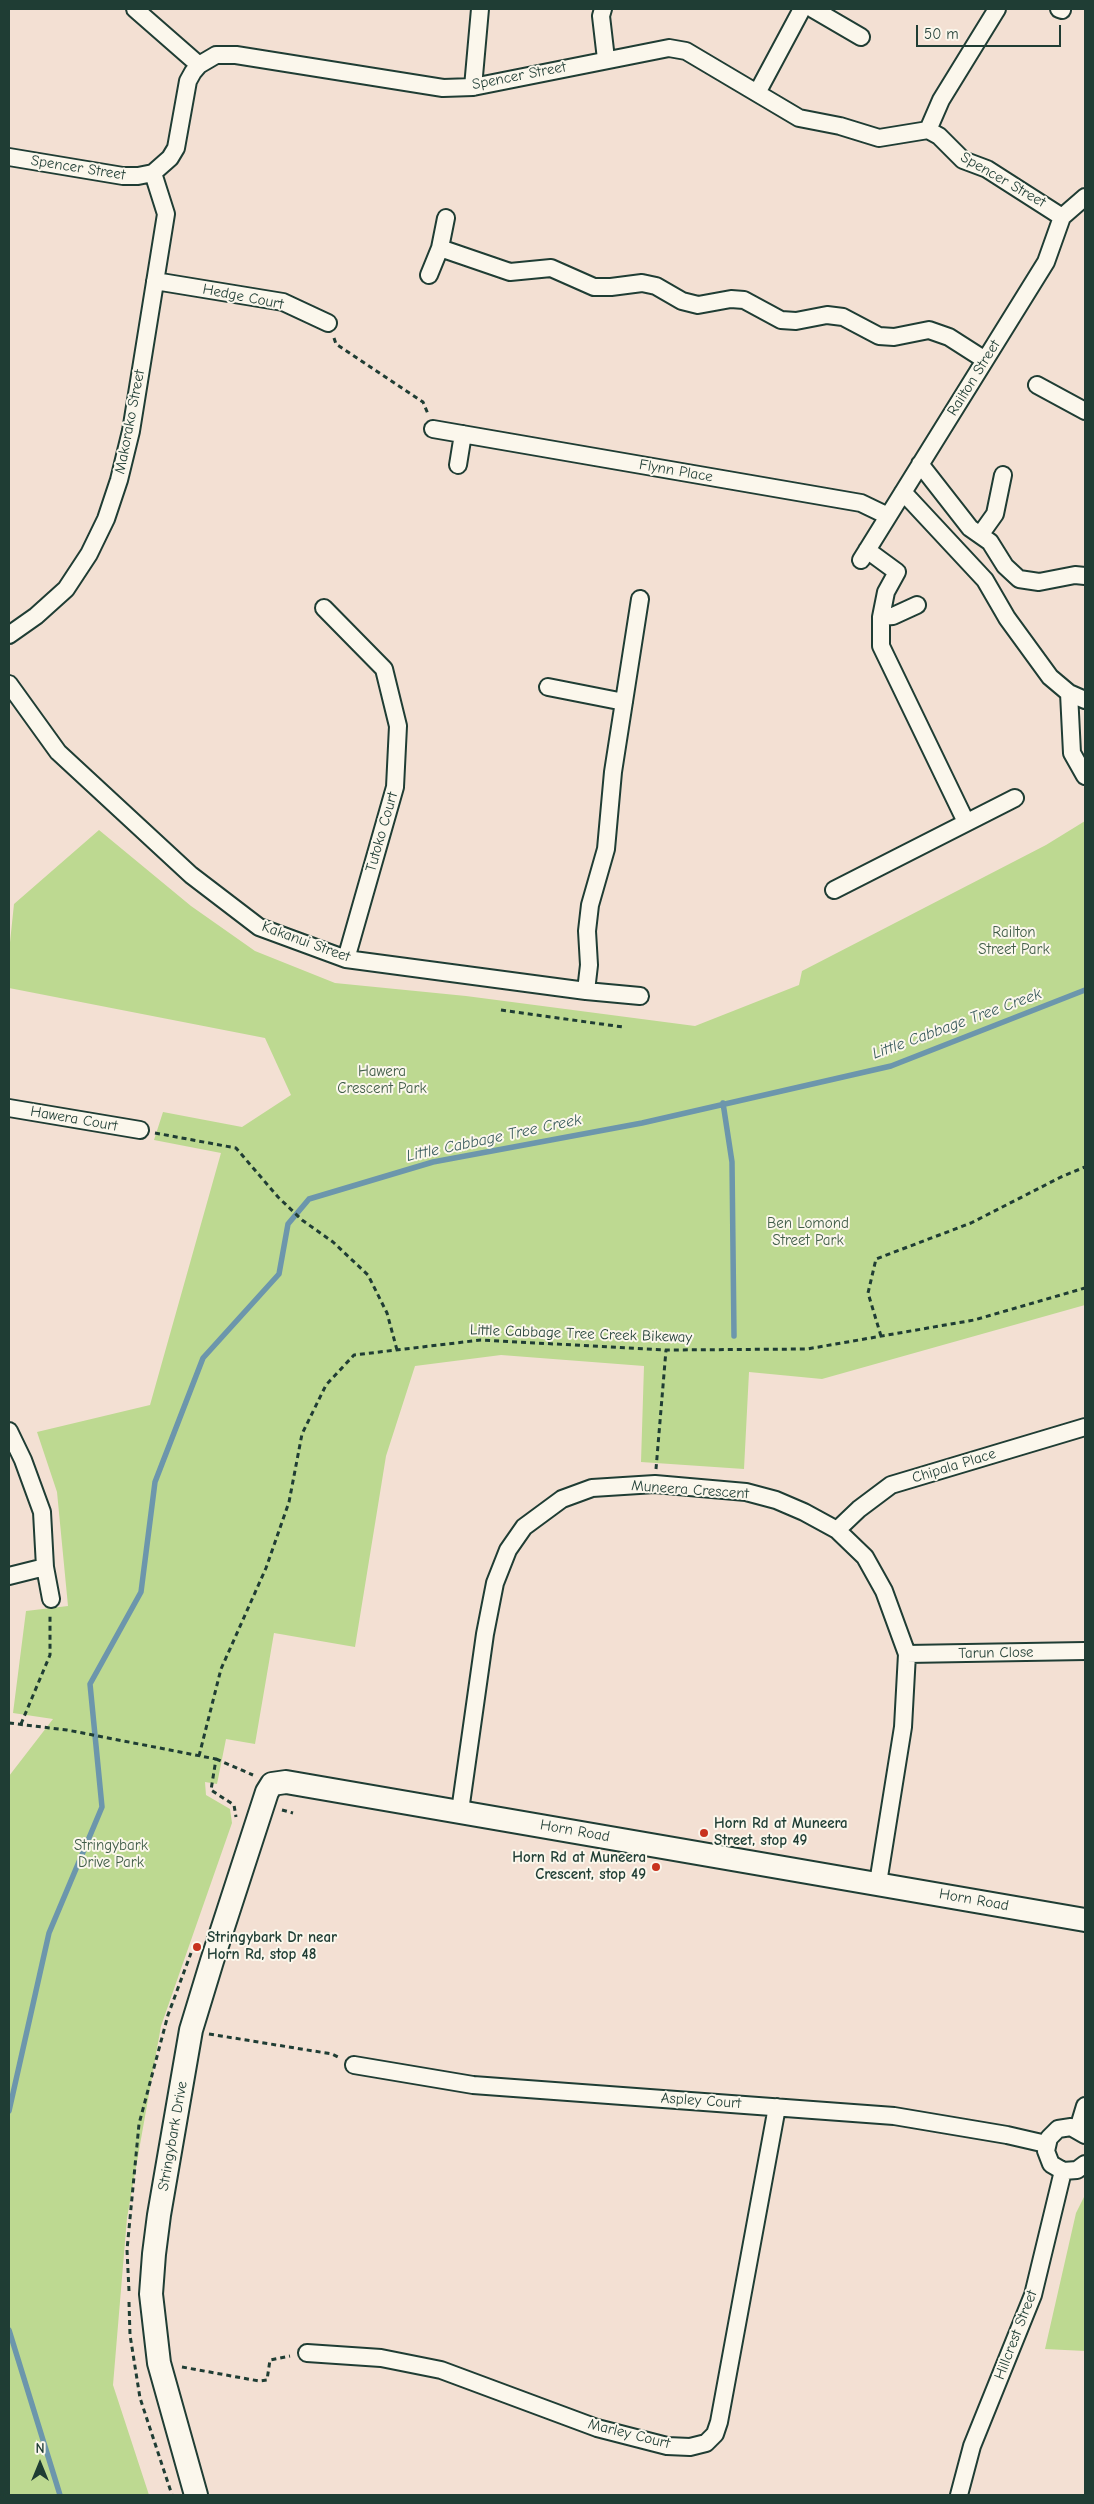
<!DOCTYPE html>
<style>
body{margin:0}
#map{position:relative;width:1094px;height:2504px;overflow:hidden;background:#f3e0d3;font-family:"Comic Neue",sans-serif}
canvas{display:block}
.frame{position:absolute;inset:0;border:10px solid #1f3d34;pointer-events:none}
.north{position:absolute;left:15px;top:2439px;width:50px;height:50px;-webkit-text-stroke:4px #fbf7ec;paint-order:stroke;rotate:0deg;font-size:14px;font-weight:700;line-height:20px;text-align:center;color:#1f3d34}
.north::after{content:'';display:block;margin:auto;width:18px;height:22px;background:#1f3d34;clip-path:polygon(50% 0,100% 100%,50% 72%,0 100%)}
.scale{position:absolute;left:916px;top:25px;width:145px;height:22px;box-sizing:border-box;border:2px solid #1f3d34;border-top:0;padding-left:6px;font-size:15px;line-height:18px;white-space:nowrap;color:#1f3d34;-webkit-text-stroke:4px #fbf7ec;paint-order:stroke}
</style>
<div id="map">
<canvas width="1094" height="2504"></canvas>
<div class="frame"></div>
<div class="north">N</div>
<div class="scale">50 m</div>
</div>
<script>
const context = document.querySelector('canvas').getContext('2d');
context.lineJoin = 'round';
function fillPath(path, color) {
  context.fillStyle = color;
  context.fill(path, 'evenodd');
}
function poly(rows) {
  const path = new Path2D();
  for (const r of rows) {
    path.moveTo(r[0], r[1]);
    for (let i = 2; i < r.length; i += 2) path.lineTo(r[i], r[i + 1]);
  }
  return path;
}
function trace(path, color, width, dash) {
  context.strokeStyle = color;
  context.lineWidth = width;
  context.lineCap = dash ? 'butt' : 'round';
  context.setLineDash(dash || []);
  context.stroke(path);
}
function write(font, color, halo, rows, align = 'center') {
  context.font = font + ' "Comic Neue",sans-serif';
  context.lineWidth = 4;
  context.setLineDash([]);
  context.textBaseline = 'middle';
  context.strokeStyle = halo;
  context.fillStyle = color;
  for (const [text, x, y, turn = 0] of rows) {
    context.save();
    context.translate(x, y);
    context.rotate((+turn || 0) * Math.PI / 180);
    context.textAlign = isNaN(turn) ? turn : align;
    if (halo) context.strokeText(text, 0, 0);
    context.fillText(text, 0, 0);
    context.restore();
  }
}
fillPath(poly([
 [1085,821,1085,1305,822,1379,749,1372,744,1469,641,1462,644,1366,501,1355,415,1366,386,1456,355,1647,274,1633,255,1744,226,1739,217,1784,205,1782,206,1795,230,1809,232,1823,161,2026,127,2218,113,2385,149,2495,9,2495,9,1776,53,1719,13,1713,26,1611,68,1606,57,1492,37,1432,150,1405,221,1153,154,1140,163,1112,242,1127,291,1095,265,1038,9,988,9,952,14,904,99,830,191,906,255,951,335,983,466,996,695,1026,799,985,802,971,1046,845],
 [1085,2195,1085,2351,1045,2349,1076,2213]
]), '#bdd991');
trace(poly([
 [723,1103,732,1162,734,1336],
 [9,2111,49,1933,102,1807,90,1684,141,1592,155,1482,203,1358,279,1274,288,1224,309,1199,433,1162,642,1123,891,1066,1085,990],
 [9,2330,60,2495]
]), '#6c96ac', 5.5);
const street = poly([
 [135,9,199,65],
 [603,9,601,16,606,59],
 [813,9,861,37],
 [1059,9,1062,10],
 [473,87,480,9],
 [757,93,802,9],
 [928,130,941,100,997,9],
 [9,157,123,176,138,176,153,173,170,158,176,148,188,81,193,72,199,65,216,55,236,55,443,88,473,87,669,48,686,51,799,118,840,126,879,138,928,130,939,136,963,160,987,169,1062,217],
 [440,248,510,272,551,268,594,287,611,287,642,283,656,286,682,301,698,305,731,299,744,300,781,320,796,321,827,315,843,317,879,336,894,337,929,330,949,337,985,360],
 [429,275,440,248,446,218],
 [155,281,283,302,328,323],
 [1037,385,1085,411],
 [433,429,861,503,888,516],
 [920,464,970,528,990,542,1005,566,1019,579,1039,582,1075,575,1085,576],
 [458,465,463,434],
 [903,492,985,580,1007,618,1050,677,1069,693,1085,700],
 [980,535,995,514,1003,475],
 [867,550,897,572,886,592,881,617,881,646,966,822],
 [861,560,1046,262,1062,217,1085,197],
 [324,608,384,669,398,726,395,787,346,959],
 [881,617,893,616,917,605],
 [9,635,36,616,66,589,89,554,106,519,119,480,131,431,166,214,153,173],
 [9,684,58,752,191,875,259,927,346,959,586,991,640,996],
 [548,687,624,702],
 [1069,693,1072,753,1085,776],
 [834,890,1015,798],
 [586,991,589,965,587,931,590,905,606,849,613,772,640,599],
 [9,1108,140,1130],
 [9,1431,23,1460,42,1512,45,1567,51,1599],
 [837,1530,859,1509,891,1485,1085,1427],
 [9,1576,45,1567],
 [907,1654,1085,1651],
 [460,1811,485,1634,495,1583,508,1550,524,1527,562,1499,592,1488,655,1484,746,1492,776,1500,804,1512,837,1530,865,1557,884,1591,907,1654,903,1727,878,1883],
 [354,2065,473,2085,894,2116,1007,2135,1046,2144],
 [1078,2129,1085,2106],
 [1085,2135,1071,2127,1058,2129,1049,2138,1046,2151,1051,2164,1063,2171,1077,2170,1085,2164],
 [307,2353,381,2358,441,2370,597,2428,667,2446,690,2447,706,2443,715,2434,719,2422,777,2107],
 [959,2495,972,2446,1033,2295,1063,2171]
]);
const secondary = poly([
 [196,2495,159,2363,151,2294,154,2254,159,2215,191,2030,212,1961,267,1792,272,1784,286,1782,1085,1920]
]);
trace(street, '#1f3d34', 20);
trace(secondary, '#1f3d34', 26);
trace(poly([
 [334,338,336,344,423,402,428,414],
 [501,1010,623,1027],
 [155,1133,236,1148,278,1197,302,1220,333,1242,368,1275,387,1313,397,1350],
 [881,1336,868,1293,876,1259,971,1223,1061,1177,1085,1167],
 [656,1469,666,1350],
 [9,1723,67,1730,216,1759,211,1790,234,1805,236,1817],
 [21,1724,50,1655,50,1615],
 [199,1756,221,1669,266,1568,289,1502,302,1434,326,1385,354,1355,481,1340,666,1350,807,1349,974,1320,1085,1288],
 [216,1759,253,1775],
 [282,1810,293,1813],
 [209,2034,332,2054,340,2058],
 [129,2291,127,2250,139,2124,168,2015,191,1953],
 [129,2302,130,2335,140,2398,172,2495],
 [182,2367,259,2381,267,2380,270,2360,290,2356]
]), '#1f3d34', 3, [5, 4]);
trace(street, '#fbf7ec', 16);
trace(secondary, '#fbf7ec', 22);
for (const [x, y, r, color] of [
 [704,1833,5,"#c8321e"],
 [656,1867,5,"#c8321e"],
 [197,1947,5,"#c8321e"]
]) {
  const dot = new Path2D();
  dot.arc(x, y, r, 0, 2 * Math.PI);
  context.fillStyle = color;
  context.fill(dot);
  trace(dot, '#fbf7ec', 2);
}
write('15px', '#1f3d34', '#fbf7ec', [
 ["Spencer Street",519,76,-11],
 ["Spencer Street",78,168,9],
 ["Spencer Street",1003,180,30],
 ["Hedge Court",243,297,11],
 ["Railton Street",974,378,-58],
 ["Makorako Street",130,422,-79],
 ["Flynn Place",676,471,10],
 ["Tutoko Court",382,832,-74],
 ["Kakanui Street",306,942,20],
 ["Hawera Court",74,1119,10],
 ["Little Cabbage Tree Creek Bikeway",581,1334,2],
 ["Chipala Place",954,1466,-17],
 ["Muneera Crescent",690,1490,4],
 ["Tarun Close",996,1653,-1],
 ["Horn Road",575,1831,10],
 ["Horn Road",974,1900,10],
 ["Aspley Court",701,2101,4],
 ["Stringybark Drive",173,2136,-80],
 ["Hillcrest Street",1016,2335,-69],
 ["Marley Court",629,2434,14]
]);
write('15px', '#3f5c47', '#fbf7ec', [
 ["Railton",1014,933],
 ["Street Park",1014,950],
 ["Hawera",382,1072],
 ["Crescent Park",382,1089],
 ["Ben Lomond",808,1224],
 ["Street Park",808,1241],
 ["Stringybark",111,1846],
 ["Drive Park",111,1863]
]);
write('bold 15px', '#1f3d34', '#fbf7ec', [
 ["Horn Rd at Muneera",714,1824],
 ["Street, stop 49",714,1841],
 ["Horn Rd at Muneera",646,1858,"right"],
 ["Crescent, stop 49",646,1875,"right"],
 ["Stringybark Dr near",207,1938],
 ["Horn Rd, stop 48",207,1955]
], 'left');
write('italic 16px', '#395b5c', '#fbf7ec', [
 ["Little Cabbage Tree Creek",957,1024,-20],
 ["Little Cabbage Tree Creek",494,1138,-12]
]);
</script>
